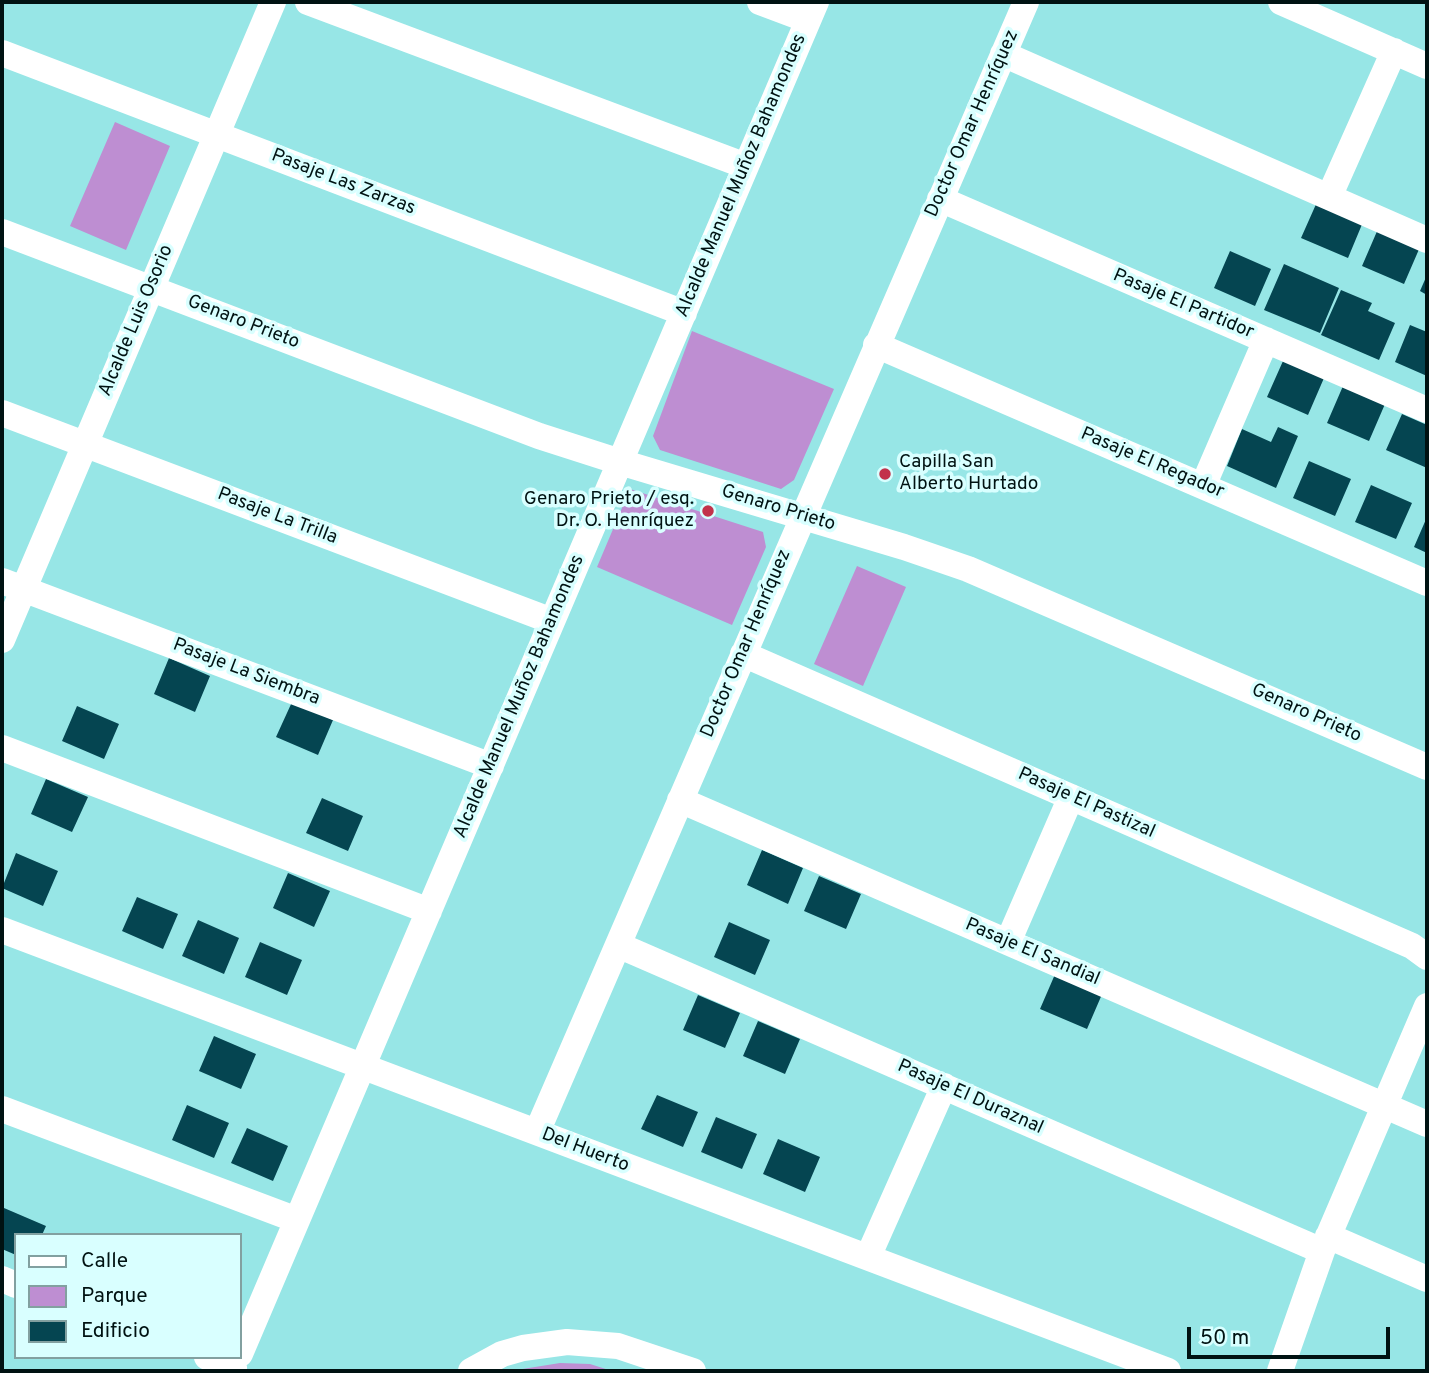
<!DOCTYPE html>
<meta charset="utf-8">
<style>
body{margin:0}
#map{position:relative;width:1429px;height:1373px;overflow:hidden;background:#97e6e6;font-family:Overpass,sans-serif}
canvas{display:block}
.frame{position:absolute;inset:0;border:4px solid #001212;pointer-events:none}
.legend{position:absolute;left:14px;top:1233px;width:228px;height:126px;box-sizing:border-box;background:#d9ffff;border:2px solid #82a0a0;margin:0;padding:9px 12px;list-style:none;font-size:21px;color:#001212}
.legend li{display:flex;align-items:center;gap:14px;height:35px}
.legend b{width:35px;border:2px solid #82a0a0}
.scale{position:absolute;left:1187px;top:1327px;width:203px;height:32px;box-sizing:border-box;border:4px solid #001212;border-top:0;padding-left:9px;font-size:21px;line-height:24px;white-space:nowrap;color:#001212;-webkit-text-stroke:5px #d9ffff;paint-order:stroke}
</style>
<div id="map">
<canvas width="1429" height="1373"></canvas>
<div class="frame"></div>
<ul class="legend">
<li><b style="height:9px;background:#fff"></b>Calle</li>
<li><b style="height:19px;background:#be8ed2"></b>Parque</li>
<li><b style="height:19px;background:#054551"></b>Edificio</li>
</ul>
<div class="scale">50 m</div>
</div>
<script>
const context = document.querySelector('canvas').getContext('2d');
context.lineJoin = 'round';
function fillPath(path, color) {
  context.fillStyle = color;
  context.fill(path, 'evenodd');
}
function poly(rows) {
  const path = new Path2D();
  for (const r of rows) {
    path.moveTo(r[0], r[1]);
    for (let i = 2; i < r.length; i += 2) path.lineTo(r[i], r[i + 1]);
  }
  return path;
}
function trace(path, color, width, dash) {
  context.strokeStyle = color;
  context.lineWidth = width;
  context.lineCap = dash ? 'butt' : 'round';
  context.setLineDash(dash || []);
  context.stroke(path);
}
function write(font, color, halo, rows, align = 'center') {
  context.font = font + ' Overpass,sans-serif';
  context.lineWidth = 7;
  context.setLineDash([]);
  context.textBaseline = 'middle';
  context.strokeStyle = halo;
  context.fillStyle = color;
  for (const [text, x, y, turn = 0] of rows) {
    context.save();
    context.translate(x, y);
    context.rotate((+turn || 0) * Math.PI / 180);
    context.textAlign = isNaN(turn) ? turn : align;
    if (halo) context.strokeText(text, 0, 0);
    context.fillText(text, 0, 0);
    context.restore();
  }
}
fillPath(poly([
 [115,122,170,146,126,250,70,226],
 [692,331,834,389,794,480,781,489,660,450,653,436],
 [630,489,763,532,766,547,732,625,597,567],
 [857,566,906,587,863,686,814,664],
 [560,1363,590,1364,612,1371,510,1371]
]), '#be8ed2');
fillPath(poly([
 [1317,202,1363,222,1348,258,1301,238],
 [1378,229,1420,247,1404,284,1362,266],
 [1230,251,1271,269,1255,306,1214,288],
 [1284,264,1339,288,1320,333,1264,310],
 [1427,275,1427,295,1420,291],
 [1341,290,1372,303,1368,311,1395,323,1379,360,1321,335],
 [1410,325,1427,332,1427,376,1395,362],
 [1283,361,1324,378,1308,415,1267,397],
 [1343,386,1385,404,1369,441,1327,423],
 [1402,414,1427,425,1427,468,1386,450],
 [1278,427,1298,436,1276,488,1227,466,1242,429,1271,442],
 [1309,461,1351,479,1335,516,1293,498],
 [1371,485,1412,503,1396,539,1355,522],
 [1427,517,1427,553,1414,547],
 [169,658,210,676,195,712,154,694],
 [292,702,333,720,318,755,276,737],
 [77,706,119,724,104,759,62,741],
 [46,779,88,797,72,832,31,814],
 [322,798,363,816,348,851,306,833],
 [762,850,803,868,788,904,747,885],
 [16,853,58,871,43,906,2,888],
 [288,873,330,891,314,927,273,908],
 [819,876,861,894,846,929,804,911],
 [137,897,178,914,163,949,122,931],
 [198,920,239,938,224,974,182,956],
 [729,922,770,940,755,975,714,957],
 [260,942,302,960,287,995,245,977],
 [1056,972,1103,992,1087,1029,1040,1009],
 [698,995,740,1013,725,1048,683,1030],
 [758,1021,800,1039,785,1074,743,1056],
 [214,1036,256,1054,241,1089,199,1071],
 [657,1095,698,1112,683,1147,641,1129],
 [187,1105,229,1123,214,1158,172,1140],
 [716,1117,757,1134,742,1169,701,1152],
 [247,1128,288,1146,273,1181,231,1163],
 [778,1139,820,1157,805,1192,763,1174],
 [4,1208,46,1226,42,1235,16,1235,16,1255,2,1249,2,1213]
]), '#054551');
trace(poly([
 [308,2,746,166],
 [760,2,808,20],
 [1281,2,1427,66],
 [2,53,684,313],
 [1003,54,1427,240],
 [1329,197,1394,51],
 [940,199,1427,410],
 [2,232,539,436,620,462,904,547,968,569,1427,767],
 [876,345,1427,583],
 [2,413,552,621],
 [1203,486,1266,340],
 [2,581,491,766],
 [2,640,273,2],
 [743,654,1412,946,1427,957],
 [2,748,429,911],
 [680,800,1427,1124],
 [2,930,1168,1371],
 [1008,942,1071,797],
 [618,945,1322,1251],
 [2,1109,297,1220],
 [537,1132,1026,2],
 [1328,1236,1427,1279],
 [868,1257,944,1086],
 [2,1279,16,1285],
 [240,1354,816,2],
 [207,1357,234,1368],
 [471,1371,502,1354,523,1348,567,1342,618,1346,693,1371],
 [1280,1371,1322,1251,1427,1006]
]), '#fff', 26);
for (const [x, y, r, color] of [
 [885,474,7,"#c2324b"],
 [708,511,7,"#c2324b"]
]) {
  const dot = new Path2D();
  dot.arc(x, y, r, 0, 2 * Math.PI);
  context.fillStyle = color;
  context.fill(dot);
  trace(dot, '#d9ffff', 2.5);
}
write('19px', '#001212', '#d9ffff', [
 ["Doctor Omar Henríquez",973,124,-66],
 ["Alcalde Manuel Muñoz Bahamondes",742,176,-67],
 ["Pasaje Las Zarzas",343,183,21],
 ["Pasaje El Partidor",1183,305,23],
 ["Alcalde Luis Osorio",137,321,-67],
 ["Genaro Prieto",243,323,21],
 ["Pasaje El Regador",1152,464,23],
 ["Genaro Prieto",778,509,17],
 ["Pasaje La Trilla",277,517,21],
 ["Doctor Omar Henríquez",747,644,-67],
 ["Pasaje La Siembra",246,673,21],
 ["Alcalde Manuel Muñoz Bahamondes",520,697,-67],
 ["Genaro Prieto",1306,714,24],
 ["Pasaje El Pastizal",1086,804,24],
 ["Pasaje El Sandial",1032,953,23],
 ["Pasaje El Duraznal",970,1098,24],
 ["Del Huerto",585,1151,21]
]);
write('19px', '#001212', '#d9ffff', [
 ["Capilla San",899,463],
 ["Alberto Hurtado",899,485],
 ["Genaro Prieto / esq.",694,500,"right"],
 ["Dr. O. Henríquez",694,522,"right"]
], 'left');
</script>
